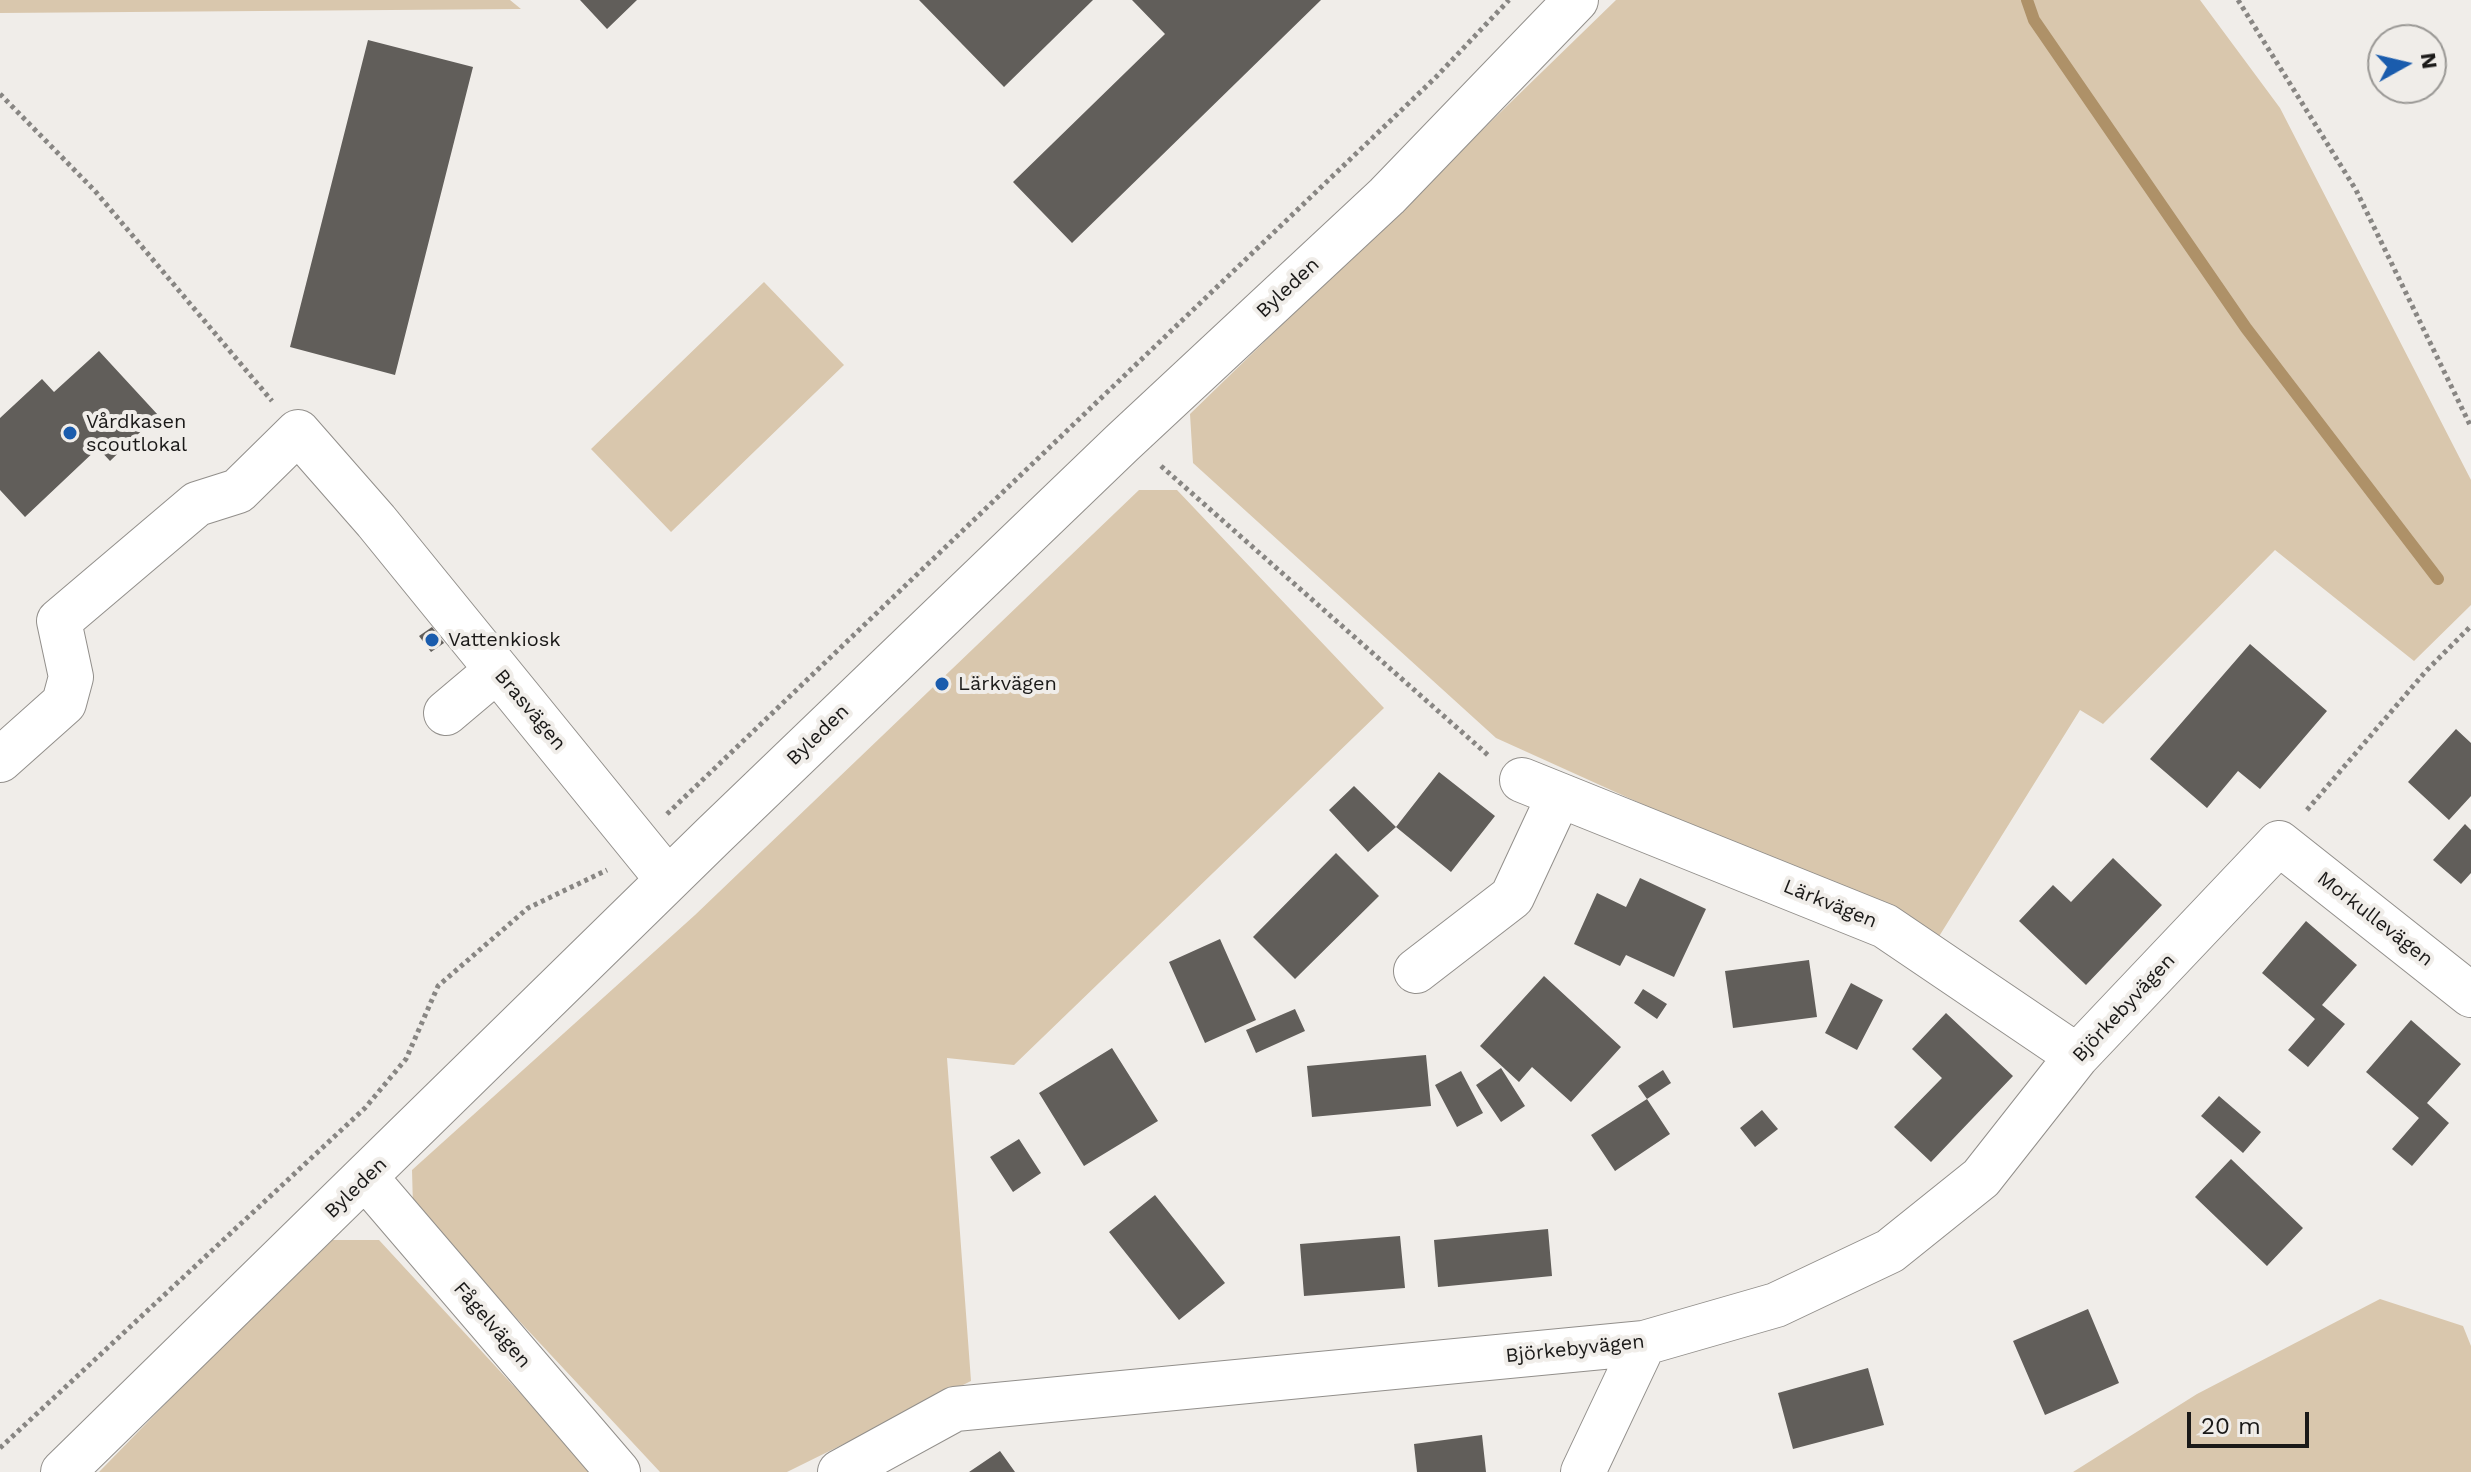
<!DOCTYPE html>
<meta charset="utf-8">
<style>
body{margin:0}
#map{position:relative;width:2471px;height:1472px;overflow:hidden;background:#f0ede9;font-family:"Work Sans",sans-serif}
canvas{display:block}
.north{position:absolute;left:2367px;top:24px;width:80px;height:80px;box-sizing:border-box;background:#f0ede9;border:2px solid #9a9895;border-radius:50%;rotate:82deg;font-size:22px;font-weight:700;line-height:32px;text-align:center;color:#1a1918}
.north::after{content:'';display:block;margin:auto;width:28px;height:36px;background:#1a5cad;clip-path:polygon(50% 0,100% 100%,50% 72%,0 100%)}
.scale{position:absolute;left:2187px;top:1412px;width:122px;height:36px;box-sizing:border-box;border:4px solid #1a1918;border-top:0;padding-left:10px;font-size:24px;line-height:28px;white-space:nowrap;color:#1a1918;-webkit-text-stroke:6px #f0ede9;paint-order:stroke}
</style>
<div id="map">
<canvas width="2471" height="1472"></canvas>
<div class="north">N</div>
<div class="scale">20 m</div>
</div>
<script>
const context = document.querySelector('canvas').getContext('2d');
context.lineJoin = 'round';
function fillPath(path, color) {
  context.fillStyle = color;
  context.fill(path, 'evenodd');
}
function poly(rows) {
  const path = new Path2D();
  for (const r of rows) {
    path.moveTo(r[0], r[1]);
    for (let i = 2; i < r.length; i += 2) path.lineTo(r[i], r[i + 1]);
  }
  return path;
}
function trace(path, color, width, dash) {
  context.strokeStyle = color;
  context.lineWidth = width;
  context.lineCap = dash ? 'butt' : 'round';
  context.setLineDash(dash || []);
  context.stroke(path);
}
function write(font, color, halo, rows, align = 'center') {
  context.font = font + ' "Work Sans",sans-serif';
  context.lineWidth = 8;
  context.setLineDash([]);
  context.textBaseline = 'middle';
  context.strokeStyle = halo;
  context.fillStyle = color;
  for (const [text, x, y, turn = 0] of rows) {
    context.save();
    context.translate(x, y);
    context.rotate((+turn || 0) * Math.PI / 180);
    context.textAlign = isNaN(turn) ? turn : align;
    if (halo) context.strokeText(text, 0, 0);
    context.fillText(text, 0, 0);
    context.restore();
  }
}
fillPath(poly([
 [0,0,510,0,521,9,0,13],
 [1616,0,2200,0,2280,108,2471,480,2471,605,2414,661,2275,550,2103,724,2080,710,1938,938,1496,738,1193,463,1190,414],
 [764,282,844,365,671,532,591,449],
 [1139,490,1177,490,1384,708,1014,1065,947,1058,971,1381,787,1472,660,1472,413,1207,412,1170,695,915],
 [325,1240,379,1240,593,1472,99,1472],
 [2380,1299,2463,1326,2471,1346,2471,1472,2073,1472,2197,1394]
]), '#d9c7ad');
trace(poly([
 [2027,0,2034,20,2246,328,2438,579]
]), '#ae9168', 12);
fillPath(poly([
 [580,0,637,0,607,29],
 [919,0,1093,0,1004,87],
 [1132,0,1321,0,1072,243,1013,182,1165,34],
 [368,40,473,67,395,375,290,347],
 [99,351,158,415,110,461,98,448,25,517,0,490,0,418,42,379,54,392],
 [432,627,444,643,431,652,419,636],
 [2250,644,2327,711,2260,789,2238,771,2207,808,2150,759],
 [2456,729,2471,743,2471,796,2449,820,2408,782],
 [1439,772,1495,816,1451,872,1396,827],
 [1354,786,1396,827,1368,852,1329,810],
 [2465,824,2471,830,2471,873,2461,884,2433,860],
 [1336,853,1379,896,1295,979,1253,937],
 [2113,858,2162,905,2086,985,2019,921,2053,885,2071,902],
 [1640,878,1706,909,1674,977,1626,955,1620,966,1574,944,1597,893,1626,907],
 [2306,921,2357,965,2322,1005,2345,1024,2308,1067,2288,1050,2315,1019,2262,973],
 [1220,939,1256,1020,1205,1043,1169,962],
 [1809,960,1817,1017,1733,1028,1725,971],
 [1544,976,1621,1047,1571,1102,1532,1067,1519,1082,1480,1046],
 [1851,983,1883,1000,1857,1050,1825,1033],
 [1643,989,1667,1004,1657,1019,1634,1003],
 [1295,1009,1305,1031,1256,1053,1246,1030],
 [1946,1013,2013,1076,1931,1162,1894,1127,1942,1078,1912,1049],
 [2411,1020,2461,1064,2427,1103,2449,1123,2412,1166,2392,1149,2419,1118,2366,1072],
 [1112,1048,1158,1121,1084,1166,1039,1093],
 [1426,1055,1431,1106,1312,1117,1307,1066],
 [1501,1068,1525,1106,1501,1122,1476,1085],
 [1663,1070,1671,1083,1647,1099,1638,1086],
 [1461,1071,1483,1113,1457,1127,1435,1085],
 [2219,1096,2261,1132,2243,1153,2201,1116],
 [1647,1099,1670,1134,1615,1171,1591,1135],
 [1762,1110,1778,1129,1755,1147,1740,1128],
 [1019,1139,1041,1173,1013,1192,990,1157],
 [2231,1159,2303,1228,2267,1266,2195,1197],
 [1155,1195,1225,1283,1179,1320,1109,1232],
 [1548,1229,1552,1276,1438,1287,1434,1240],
 [1400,1236,1405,1288,1304,1296,1300,1244],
 [2088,1309,2119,1383,2045,1415,2013,1341],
 [1868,1368,1884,1425,1793,1449,1778,1393],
 [1482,1435,1486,1472,1417,1472,1414,1444],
 [1000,1451,1015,1472,969,1472]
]), '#615e5a');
const minor = poly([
 [446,713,497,670],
 [0,760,64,703,71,677,59,621,197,504,238,491,298,432,376,521,668,880],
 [1522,780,1885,926,2077,1056],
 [1416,971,1512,897,1559,796],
 [366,1178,618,1472],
 [63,1472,713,836,1122,443,1387,196,1576,0],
 [840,1472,955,1409,1644,1343,1776,1305,1890,1251,1981,1178,2077,1056,2279,843,2471,995],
 [1583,1472,1644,1343]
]);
trace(minor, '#928f8b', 46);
trace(poly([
 [2238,0,2356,190,2471,427],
 [0,94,95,191,272,401],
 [1161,466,1489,756],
 [2307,810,2426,671,2471,626],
 [667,814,1436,77,1509,0],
 [0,1448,365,1108,406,1059,438,986,528,908,607,870]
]), '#888683', 5, [4, 4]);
trace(minor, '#fff', 44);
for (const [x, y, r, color] of [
 [70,433,8,"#1a5cad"],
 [432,640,8,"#1a5cad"],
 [942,684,8,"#1a5cad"]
]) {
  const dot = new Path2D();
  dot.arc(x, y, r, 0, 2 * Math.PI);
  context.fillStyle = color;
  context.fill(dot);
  trace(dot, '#f0ede9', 3);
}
write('20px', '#1a1918', '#f0ede9', [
 ["Byleden",1288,288,-43],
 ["Brasvägen",530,710,50],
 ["Byleden",818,735,-44],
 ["Lärkvägen",1830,904,22],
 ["Morkullevägen",2375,919,38],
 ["Björkebyvägen",2124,1008,-47],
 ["Byleden",356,1188,-44],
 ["Fågelvägen",492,1325,49],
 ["Björkebyvägen",1575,1349,-6]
]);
write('20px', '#1a1918', '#f0ede9', [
 ["Vårdkasen",86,422],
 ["scoutlokal",86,445],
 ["Vattenkiosk",448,640],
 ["Lärkvägen",958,684]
], 'left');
</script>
